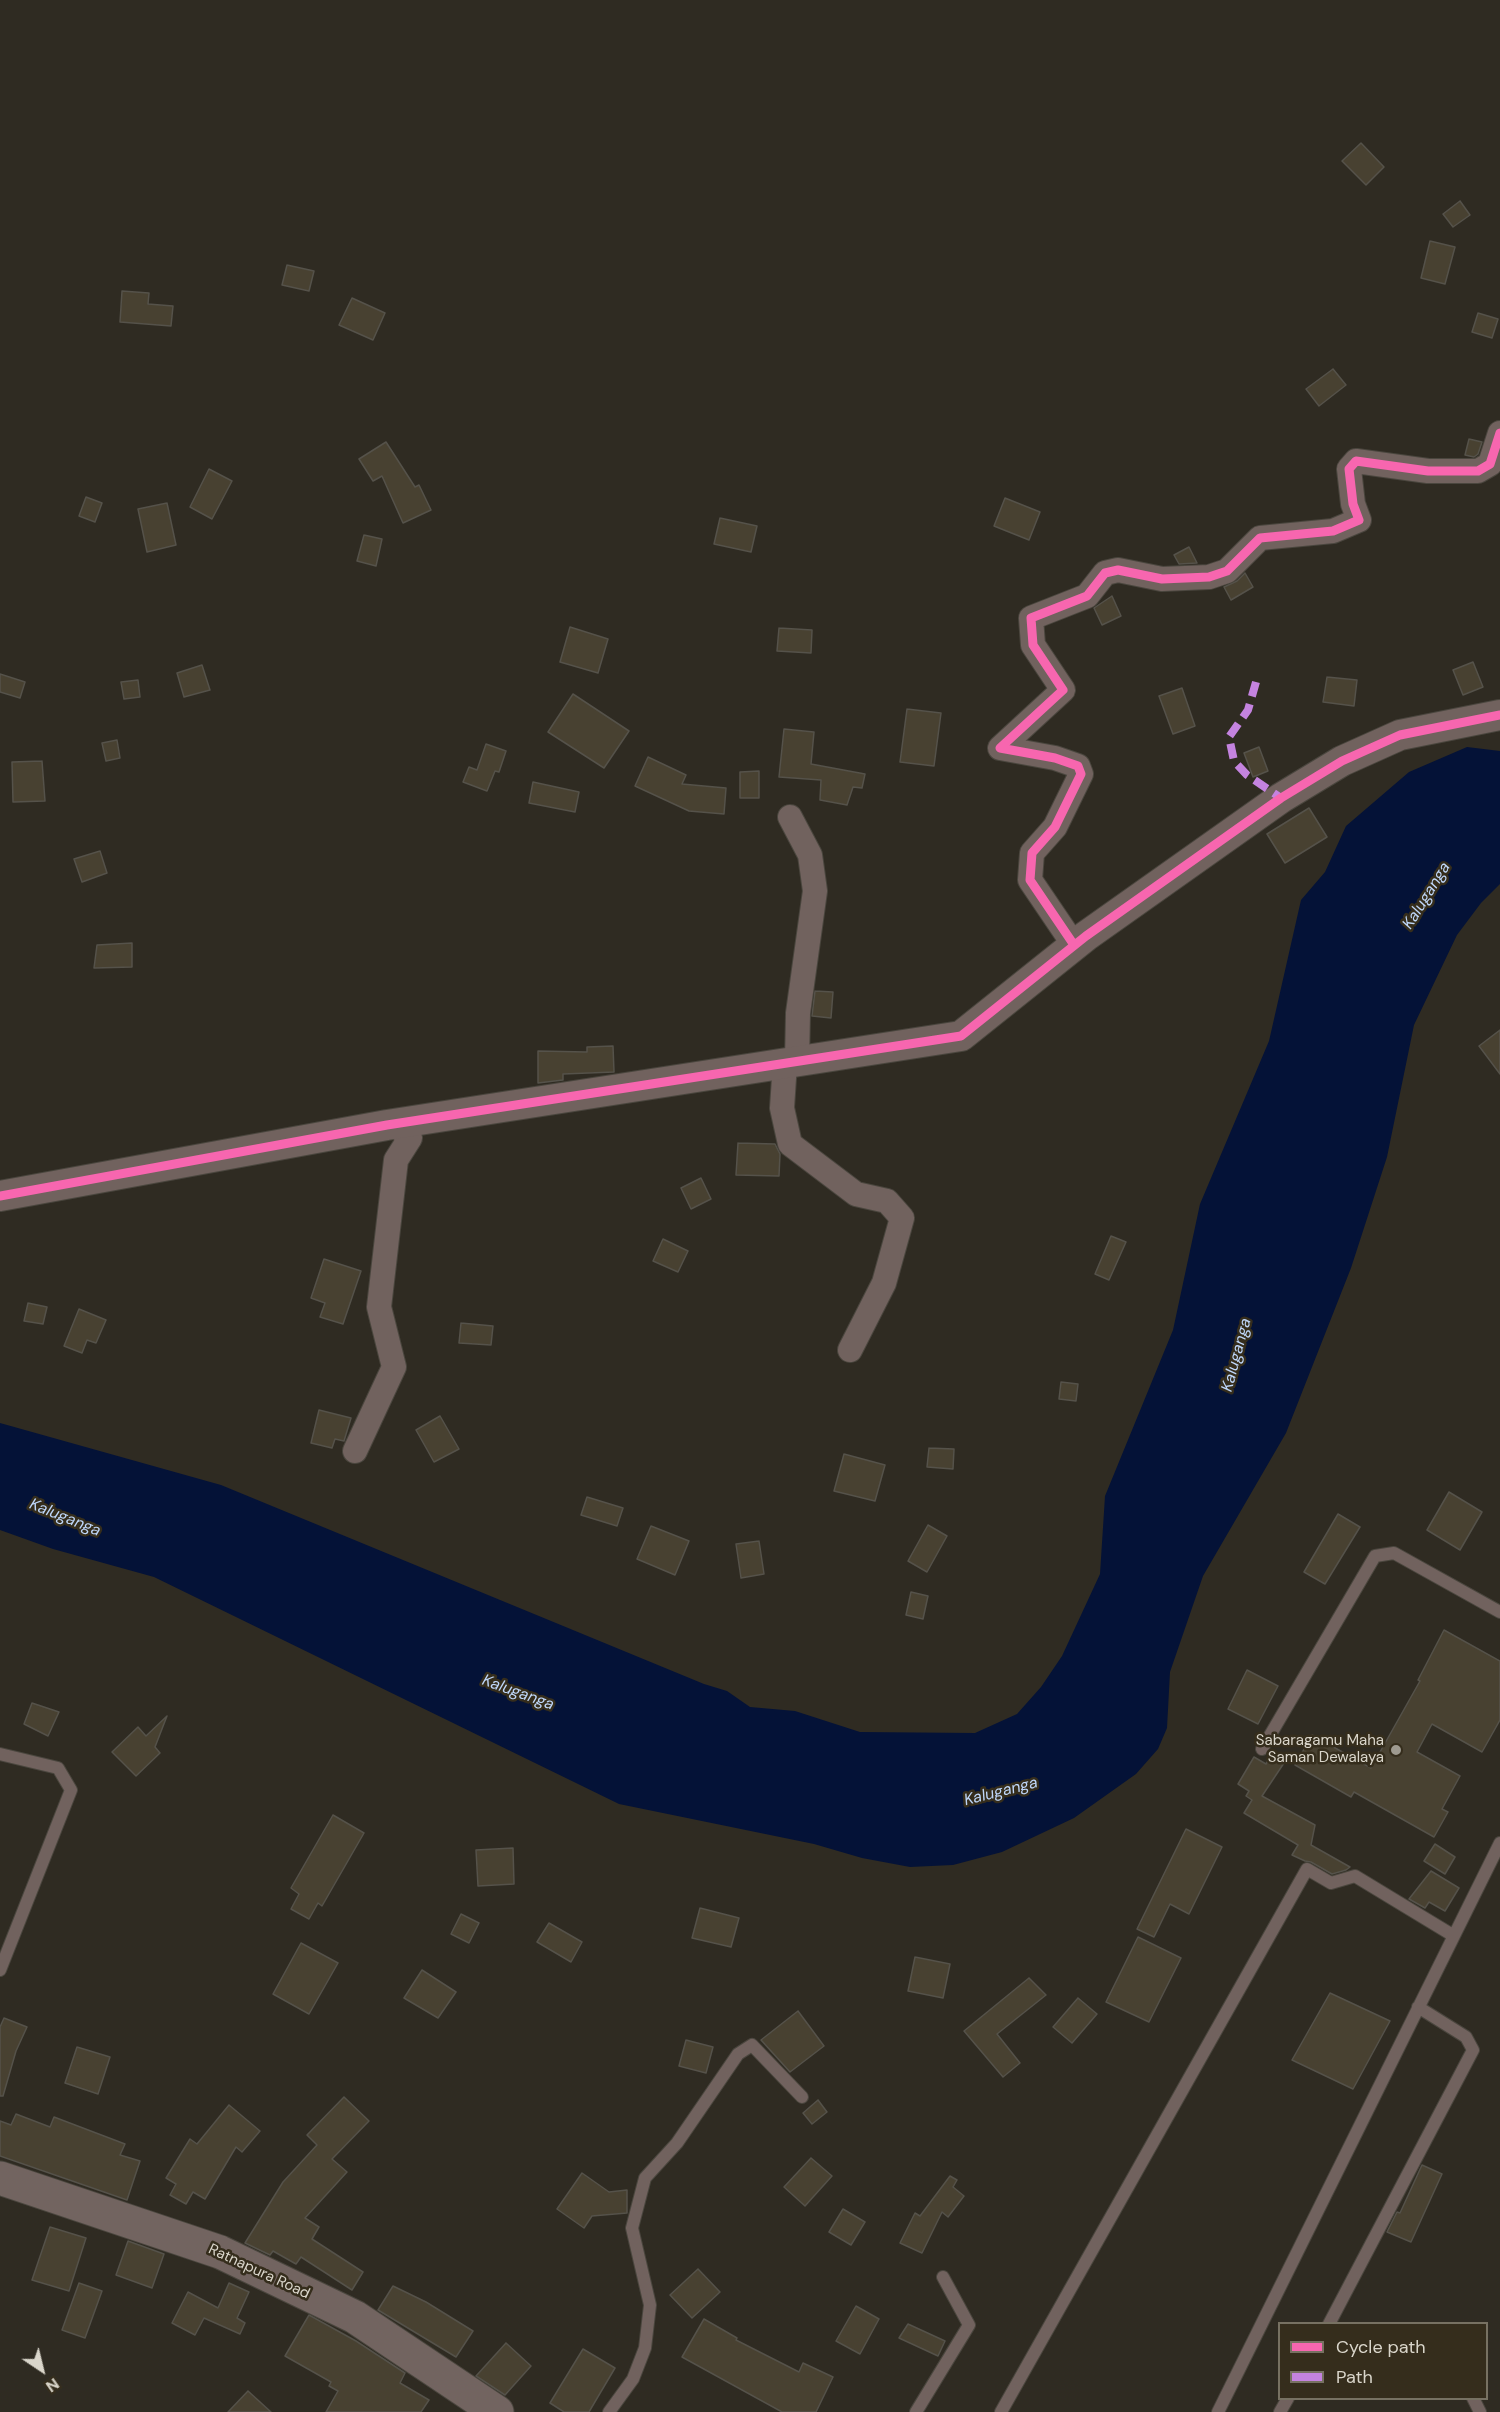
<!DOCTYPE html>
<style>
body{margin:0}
#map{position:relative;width:1500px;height:2412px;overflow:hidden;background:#2f2b22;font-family:"DM Sans",sans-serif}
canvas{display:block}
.legend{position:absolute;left:1278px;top:2322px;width:210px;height:78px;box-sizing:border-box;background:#352d1c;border:2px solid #777162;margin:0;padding:8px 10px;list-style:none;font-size:18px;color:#dad6cb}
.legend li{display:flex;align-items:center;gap:12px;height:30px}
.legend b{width:30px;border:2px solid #777162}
.north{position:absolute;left:12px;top:2340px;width:60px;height:60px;-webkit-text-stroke:4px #352d1c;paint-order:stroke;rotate:145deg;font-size:16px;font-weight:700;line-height:24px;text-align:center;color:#dad6cb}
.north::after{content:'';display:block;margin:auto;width:21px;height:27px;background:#dad6cb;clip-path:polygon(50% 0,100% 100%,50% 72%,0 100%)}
</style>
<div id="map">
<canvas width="1500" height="2412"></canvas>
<ul class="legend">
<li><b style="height:8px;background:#f766af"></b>Cycle path</li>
<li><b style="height:8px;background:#c483df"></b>Path</li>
</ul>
<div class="north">N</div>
</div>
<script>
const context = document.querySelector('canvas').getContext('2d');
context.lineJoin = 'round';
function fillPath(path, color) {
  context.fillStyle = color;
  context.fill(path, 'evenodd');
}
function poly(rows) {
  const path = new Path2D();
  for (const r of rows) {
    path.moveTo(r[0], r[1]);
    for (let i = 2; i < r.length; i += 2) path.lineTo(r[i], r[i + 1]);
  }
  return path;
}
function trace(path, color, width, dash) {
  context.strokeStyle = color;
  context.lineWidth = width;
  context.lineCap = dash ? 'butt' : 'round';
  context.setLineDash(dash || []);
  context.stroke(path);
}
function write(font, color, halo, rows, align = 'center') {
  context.font = font + ' "DM Sans",sans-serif';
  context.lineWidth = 5;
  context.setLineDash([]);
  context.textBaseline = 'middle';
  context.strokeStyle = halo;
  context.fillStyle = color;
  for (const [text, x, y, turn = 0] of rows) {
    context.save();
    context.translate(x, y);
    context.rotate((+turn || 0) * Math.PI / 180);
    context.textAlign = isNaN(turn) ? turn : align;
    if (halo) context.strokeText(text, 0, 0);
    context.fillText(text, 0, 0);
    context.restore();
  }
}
fillPath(poly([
 [1467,747,1500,751,1500,884,1481,903,1457,935,1414,1025,1387,1157,1351,1268,1286,1433,1203,1576,1170,1672,1167,1728,1158,1749,1136,1774,1074,1818,1002,1852,953,1865,910,1867,862,1858,814,1844,619,1804,154,1577,53,1549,0,1530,0,1423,221,1485,704,1684,727,1691,750,1707,795,1711,860,1732,975,1733,1017,1714,1041,1687,1062,1656,1100,1574,1105,1496,1173,1330,1200,1204,1269,1041,1301,900,1325,872,1346,826,1409,772]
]), '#041237');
const building = poly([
 [1361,143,1384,167,1366,185,1342,161,1361,143],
 [1460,201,1470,215,1453,227,1443,214,1460,201],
 [1430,241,1455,247,1445,284,1421,278,1430,241],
 [287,265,314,271,309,291,282,285,287,265],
 [122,291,149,293,148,304,173,306,171,326,120,322,122,291],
 [352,298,385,313,373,340,339,325,352,298],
 [1478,313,1498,319,1492,338,1472,332,1478,313],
 [1333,369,1346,385,1319,406,1306,389,1333,369],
 [1469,439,1482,442,1478,454,1474,457,1465,455,1469,439],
 [386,442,415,487,419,485,431,510,403,523,382,476,373,481,359,459,386,442],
 [209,469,232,481,212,519,190,507,209,469],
 [86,497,102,503,95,522,79,516,86,497],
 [1005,498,1040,512,1029,540,994,526,1005,498],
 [167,503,176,545,147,552,138,509,167,503],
 [720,518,757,526,751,552,714,544,720,518],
 [364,535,382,539,376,566,357,561,364,535],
 [1189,547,1197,563,1179,564,1174,555,1189,547],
 [1245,573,1253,587,1231,600,1224,587,1237,581,1245,573],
 [1112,596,1121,616,1102,625,1094,608,1112,596],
 [570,627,608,639,598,673,560,662,570,627],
 [779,628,812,630,811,653,777,651,779,628],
 [1473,662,1483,687,1463,695,1453,670,1473,662],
 [202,665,210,690,184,697,177,673,202,665],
 [0,674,25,682,20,698,0,692,0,674],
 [1327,677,1357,680,1354,706,1323,702,1327,677],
 [138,680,140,697,124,699,121,682,138,680],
 [1182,688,1195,726,1173,734,1159,696,1182,688],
 [573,694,629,731,604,768,548,732,573,694],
 [907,709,941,713,934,766,900,762,907,709],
 [784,729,814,732,811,764,865,774,862,788,853,787,847,805,820,800,821,780,779,777,784,729],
 [117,740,120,758,106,761,102,743,117,740],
 [486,744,506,751,499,772,495,771,487,791,463,782,469,767,477,770,486,744],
 [1259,747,1268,771,1253,777,1244,753,1259,747],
 [648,757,686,775,682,784,726,788,724,814,689,811,635,786,648,757],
 [42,761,45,801,13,802,12,762,42,761],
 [759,771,759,798,740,798,740,772,759,771],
 [533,782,579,792,575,812,529,803,533,782],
 [1309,808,1327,837,1285,863,1267,834,1309,808],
 [100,851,107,873,82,882,74,859,100,851],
 [132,943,132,967,94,968,97,945,132,943],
 [815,991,833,992,831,1018,812,1016,815,991],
 [1500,1030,1500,1074,1479,1046,1500,1030],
 [613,1046,614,1072,563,1074,563,1080,538,1083,538,1051,587,1052,587,1047,613,1046],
 [738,1143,775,1144,780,1154,779,1176,736,1175,738,1143],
 [701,1178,711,1199,691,1209,681,1188,701,1178],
 [1111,1236,1126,1242,1109,1280,1095,1274,1111,1236],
 [663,1239,688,1251,678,1272,653,1261,663,1239],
 [324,1259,361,1271,343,1324,320,1317,325,1303,311,1298,324,1259],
 [28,1303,47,1307,43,1324,24,1321,28,1303],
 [79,1309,106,1320,96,1343,87,1340,82,1353,64,1346,79,1309],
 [461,1323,493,1326,491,1345,459,1343,461,1323],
 [1061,1382,1078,1384,1076,1401,1059,1399,1061,1382],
 [319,1410,351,1418,344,1441,335,1439,332,1448,311,1443,319,1410],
 [440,1416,459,1449,434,1462,416,1430,440,1416],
 [929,1448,954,1449,953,1469,927,1467,929,1448],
 [844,1454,885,1465,875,1501,834,1491,844,1454],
 [1449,1492,1482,1512,1460,1550,1427,1530,1449,1492],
 [587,1497,623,1508,617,1526,581,1515,587,1497],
 [1338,1514,1360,1527,1325,1584,1304,1572,1338,1514],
 [928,1525,947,1536,927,1572,908,1561,928,1525],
 [651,1526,689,1541,675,1575,637,1559,651,1526],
 [759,1541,764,1574,741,1578,736,1544,759,1541],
 [911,1592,928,1596,923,1619,906,1615,911,1592],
 [1444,1630,1500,1661,1500,1720,1482,1752,1432,1724,1417,1752,1460,1776,1442,1809,1448,1812,1434,1837,1354,1792,1351,1797,1295,1765,1312,1735,1371,1768,1420,1681,1418,1680,1444,1630],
 [1247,1670,1278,1686,1258,1724,1228,1709,1247,1670],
 [32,1703,59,1712,48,1736,24,1724,32,1703],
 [167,1716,155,1747,160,1753,136,1776,112,1752,138,1727,146,1736,167,1716],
 [1273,1752,1286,1760,1262,1796,1315,1825,1311,1845,1350,1867,1346,1870,1332,1874,1311,1862,1305,1861,1292,1855,1298,1845,1244,1813,1252,1800,1246,1796,1249,1791,1238,1784,1254,1757,1266,1764,1273,1752],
 [333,1815,364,1833,322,1906,318,1903,309,1919,291,1909,299,1894,291,1888,333,1815],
 [1186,1829,1222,1847,1189,1914,1170,1904,1154,1937,1137,1929,1186,1829],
 [1435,1844,1455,1857,1445,1874,1424,1861,1435,1844],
 [513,1848,514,1884,478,1886,476,1850,513,1848],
 [1431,1871,1459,1888,1445,1911,1429,1902,1425,1908,1409,1899,1431,1871],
 [700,1908,739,1918,731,1947,692,1938,700,1908],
 [461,1914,479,1923,469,1943,451,1934,461,1914],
 [549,1923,582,1942,571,1962,537,1942,549,1923],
 [1138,1937,1181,1958,1149,2022,1106,2002,1138,1937],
 [301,1943,338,1963,309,2014,273,1994,301,1943],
 [915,1957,950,1964,943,1998,908,1991,915,1957],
 [422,1970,456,1992,438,2018,404,1998,422,1970],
 [1029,1978,1046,1995,997,2034,1020,2063,1003,2077,964,2031,1029,1978],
 [1330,1993,1390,2021,1353,2089,1292,2060,1330,1993],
 [1078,1998,1097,2014,1072,2043,1053,2027,1078,1998],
 [798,2011,824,2046,790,2072,761,2040,798,2011],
 [4,2018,27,2027,16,2051,3,2096,0,2096,0,2027,4,2018],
 [686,2040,713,2047,706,2073,679,2066,686,2040],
 [77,2047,110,2057,98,2094,65,2083,77,2047],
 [344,2097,369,2121,332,2159,347,2172,305,2218,319,2227,312,2239,363,2272,352,2290,301,2257,296,2264,273,2251,270,2255,245,2243,283,2182,317,2145,307,2135,344,2097],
 [818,2100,827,2112,812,2124,803,2113,818,2100],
 [229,2105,260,2131,242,2152,236,2147,205,2199,193,2192,186,2204,170,2195,176,2184,166,2178,190,2139,197,2144,229,2105],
 [16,2114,50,2127,54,2117,125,2144,120,2155,140,2161,127,2200,0,2156,0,2121,11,2125,16,2114],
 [811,2158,832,2176,805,2206,784,2187,811,2158],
 [1422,2165,1442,2174,1411,2242,1387,2232,1397,2212,1400,2213,1422,2165],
 [582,2173,609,2192,627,2190,627,2213,592,2216,584,2228,557,2209,582,2173],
 [950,2176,957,2180,953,2187,964,2196,948,2217,942,2212,922,2253,900,2243,915,2213,920,2216,950,2176],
 [843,2209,865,2222,851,2245,829,2232,843,2209],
 [50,2227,86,2238,69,2291,32,2280,50,2227],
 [128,2241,164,2254,152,2288,116,2275,128,2241],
 [698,2269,720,2292,692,2318,670,2295,698,2269],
 [79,2283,102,2291,85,2338,62,2330,79,2283],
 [229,2283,249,2292,237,2318,245,2323,240,2334,204,2318,195,2335,172,2323,188,2292,218,2308,229,2283],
 [393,2286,426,2302,473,2331,456,2357,378,2310,393,2286],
 [856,2306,879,2319,860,2354,836,2341,856,2306],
 [309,2315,356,2341,405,2373,400,2383,429,2400,421,2412,326,2412,338,2391,329,2386,331,2382,285,2356,309,2315],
 [704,2319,737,2338,736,2340,799,2372,803,2363,833,2377,816,2412,782,2412,682,2357,704,2319],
 [908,2324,945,2341,938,2356,899,2338,908,2324],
 [506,2343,531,2366,505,2395,476,2376,506,2343],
 [583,2349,615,2368,589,2412,564,2412,550,2403,583,2349],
 [248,2391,271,2412,228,2412,248,2391]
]);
fillPath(building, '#484131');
trace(building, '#55524a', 1.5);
const service = poly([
 [1262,1749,1375,1556,1394,1553,1500,1612],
 [0,1754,58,1768,71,1790,0,1970],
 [1329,2324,1473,2050,1466,2037,1418,2007],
 [1473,2398,1480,2412],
 [609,2412,633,2379,645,2348,650,2305,632,2228,645,2178,677,2143,738,2054,752,2045,802,2097],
 [916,2412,969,2325,943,2277],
 [1001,2412,1307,1869,1331,1883,1355,1876,1454,1936],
 [1218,2412,1500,1843],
 [1280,2412,1288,2398]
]);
const minor = poly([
 [790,817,810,855,815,891,798,1013,797,1061],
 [1074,945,1030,880,1032,853,1055,827,1081,774,1078,766,1055,758,1000,748,1063,690,1033,645,1031,618,1087,596,1105,573,1118,570,1162,579,1209,577,1227,571,1260,538,1333,531,1359,520,1353,504,1349,469,1356,461,1428,471,1478,471,1490,464,1500,433],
 [785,1063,782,1108,790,1144,856,1194,887,1201,902,1218,884,1283,850,1350],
 [355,1451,394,1367,379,1307,396,1160,410,1138,395,1124]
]);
const tertiary = poly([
 [0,1196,387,1125,961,1036,1086,936,1281,798,1342,761,1400,735,1500,715]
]);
const trunk = poly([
 [0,2178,220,2252,355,2317,497,2412]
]);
trace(service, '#4a463e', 14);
trace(minor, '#4a463e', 26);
trace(tertiary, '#4a463e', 32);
trace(trunk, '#4a463e', 35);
trace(service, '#71625e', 12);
trace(minor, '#71625e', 24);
trace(tertiary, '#71625e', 30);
trace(trunk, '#726460', 33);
trace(poly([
 [1256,682,1248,710,1229,737,1234,761,1247,775,1281,798]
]), '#c483df', 8, [15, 8]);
trace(poly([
 [1074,945,1030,880,1032,853,1055,827,1081,774,1078,766,1055,758,1000,748,1063,690,1033,645,1031,618,1087,596,1105,573,1118,570,1162,579,1209,577,1227,571,1260,538,1333,531,1359,520,1353,504,1349,469,1356,461,1428,471,1478,471,1490,464,1500,433],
 [0,1196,387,1125,961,1036,1086,936,1281,798,1342,761,1400,735,1500,715]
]), '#f766af', 9);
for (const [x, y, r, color] of [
 [1396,1750,6,"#9e9a90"]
]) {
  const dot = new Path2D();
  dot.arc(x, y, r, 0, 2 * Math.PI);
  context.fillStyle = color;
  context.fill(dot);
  trace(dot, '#352d1c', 2);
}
write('15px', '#dad6cb', '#352d1c', [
 ["Sabaragamu Maha",1384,1741],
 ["Saman Dewalaya",1384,1758]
], 'right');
write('15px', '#dad6cb', '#352d1c', [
 ["Ratnapura Road",259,2272,25]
]);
write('italic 16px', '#bfd7fa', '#352d1c', [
 ["Kaluganga",1427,896,-58],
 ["Kaluganga",1237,1355,-75],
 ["Kaluganga",65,1518,22],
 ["Kaluganga",518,1693,20],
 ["Kaluganga",1001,1792,-14]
]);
</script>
